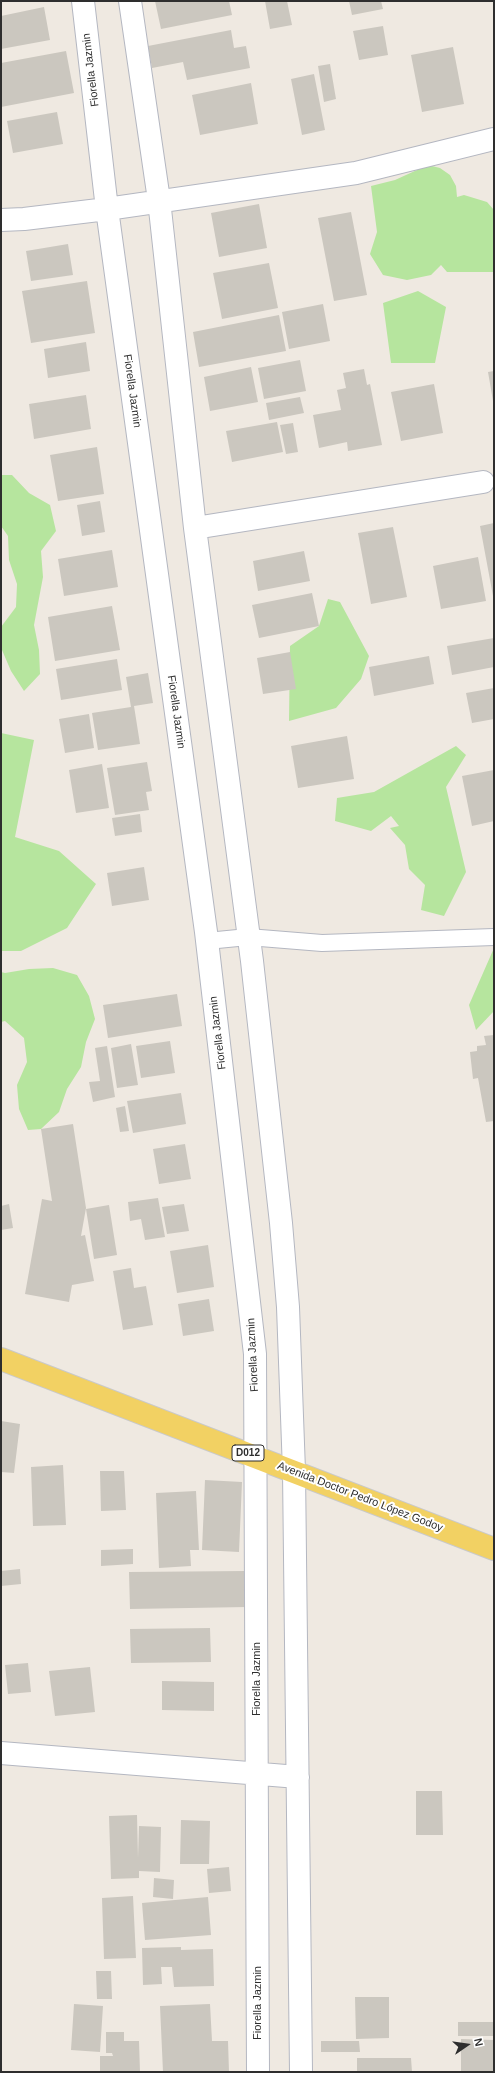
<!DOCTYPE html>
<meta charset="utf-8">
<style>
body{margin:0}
#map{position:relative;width:495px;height:2073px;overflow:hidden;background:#efe9e1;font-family:Arial,sans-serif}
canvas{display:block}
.frame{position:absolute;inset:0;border:2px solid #2e2e2e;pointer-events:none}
.north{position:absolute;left:447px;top:2025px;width:40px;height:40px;-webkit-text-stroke:3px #fff;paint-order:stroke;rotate:77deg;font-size:11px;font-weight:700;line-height:16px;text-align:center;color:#2e2e2e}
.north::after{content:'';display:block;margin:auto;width:14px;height:18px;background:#2e2e2e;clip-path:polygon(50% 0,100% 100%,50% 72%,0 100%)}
</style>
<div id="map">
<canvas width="495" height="2073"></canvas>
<div class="frame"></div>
<div class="north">N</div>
</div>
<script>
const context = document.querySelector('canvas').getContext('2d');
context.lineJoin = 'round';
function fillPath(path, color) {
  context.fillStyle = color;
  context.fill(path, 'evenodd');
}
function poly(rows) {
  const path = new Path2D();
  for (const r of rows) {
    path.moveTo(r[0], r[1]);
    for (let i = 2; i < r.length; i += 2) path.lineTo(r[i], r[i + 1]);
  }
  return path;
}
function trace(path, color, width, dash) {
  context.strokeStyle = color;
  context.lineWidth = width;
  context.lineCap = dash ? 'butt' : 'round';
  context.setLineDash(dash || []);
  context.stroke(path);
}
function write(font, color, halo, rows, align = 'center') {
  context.font = font + ' Arial,sans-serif';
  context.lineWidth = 4;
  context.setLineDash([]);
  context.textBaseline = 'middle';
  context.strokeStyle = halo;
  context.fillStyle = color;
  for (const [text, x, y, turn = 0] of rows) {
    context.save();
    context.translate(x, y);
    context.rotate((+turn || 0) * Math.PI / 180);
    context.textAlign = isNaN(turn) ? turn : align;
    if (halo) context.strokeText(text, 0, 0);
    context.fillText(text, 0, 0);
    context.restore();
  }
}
fillPath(poly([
 [428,165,440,168,450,175,456,186,457,197,464,195,487,202,494,210,493,272,447,272,441,265,431,275,407,280,383,275,370,254,377,232,371,186,395,180],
 [418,291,446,307,435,363,391,363,383,303],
 [1,475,12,475,29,493,50,505,56,531,41,551,43,577,34,625,39,650,40,674,24,691,11,671,2,650,1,627,16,607,17,584,9,560,8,536,1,526],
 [328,599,340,602,369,656,361,679,336,708,289,721,290,646,319,626],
 [1,733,34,740,15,837,59,851,96,884,67,928,21,951,1,951],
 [456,746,466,755,446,787,466,872,444,916,421,910,425,885,409,869,405,845,390,828,399,826,391,816,371,831,335,821,337,798,374,792],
 [494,948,494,1011,476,1030,469,1005],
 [53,968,77,975,89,996,95,1019,86,1042,81,1067,67,1089,59,1112,41,1129,28,1130,19,1109,17,1085,27,1062,24,1038,5,1021,1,1022,1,972,5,973,29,969]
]), '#b6e59e');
fillPath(poly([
 [155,1,229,1,232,15,161,29],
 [265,1,287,1,292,25,270,29],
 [349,1,381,1,383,9,352,15],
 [44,7,50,40,1,49,1,16],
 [383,26,388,55,359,60,353,31],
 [231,30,234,48,246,46,250,68,187,80,183,62,152,68,148,46],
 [453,47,464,104,422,112,411,55],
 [66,51,74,93,1,107,1,63],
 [330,64,336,99,324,102,318,66],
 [314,74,325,130,302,135,291,79],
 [251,83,258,124,200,135,192,95],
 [57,112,63,144,13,153,7,121],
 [259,204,267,248,219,257,211,213],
 [351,212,367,295,334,301,318,218],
 [68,244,73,275,31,281,26,251],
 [269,263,278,308,222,319,213,273],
 [87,281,95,333,31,343,22,291],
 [323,304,330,341,289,349,282,312],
 [279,315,286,351,199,367,193,332],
 [86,342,90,371,48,378,44,349],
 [300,360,306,391,264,399,258,368],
 [251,367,258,402,210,411,204,377],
 [364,369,367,385,370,384,382,445,348,451,347,442,319,448,313,415,341,410,337,390,346,388,343,373],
 [494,371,494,401,493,401,488,372],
 [434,384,443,433,401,441,391,392],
 [86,395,91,429,34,439,29,404],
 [300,397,304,413,269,420,266,403],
 [277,422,283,452,232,462,226,431],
 [293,423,298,452,286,454,280,425],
 [97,447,104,494,58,501,50,455],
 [100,501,105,532,82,536,77,505],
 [494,523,494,596,493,596,480,526],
 [393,527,407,597,371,604,358,533],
 [112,550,118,587,64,596,58,559],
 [304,551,310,581,258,591,253,561],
 [478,557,486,601,441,609,433,566],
 [312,593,319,626,259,638,252,605],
 [112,606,120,650,55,661,48,617],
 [494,638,494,667,452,675,447,646],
 [290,652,296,689,263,694,257,658],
 [429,656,434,684,374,696,369,667],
 [117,659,122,690,61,700,56,669],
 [148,673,153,703,134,706,140,744,98,750,92,713,131,707,126,677],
 [494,688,494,719,472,723,466,693],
 [89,714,94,748,65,753,59,719],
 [347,736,354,779,298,788,291,746],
 [147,762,152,791,146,792,149,810,115,815,107,768],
 [102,764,109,808,76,813,69,770],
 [494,770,494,821,472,826,462,776],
 [140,814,142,832,115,836,112,818],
 [144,867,149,900,112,906,107,873],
 [177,994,182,1026,108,1038,103,1005],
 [494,1035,494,1121,486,1122,478,1078,473,1079,470,1052,477,1051,477,1046,486,1045,484,1036],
 [170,1041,175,1073,141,1078,136,1046],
 [131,1044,138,1085,117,1088,111,1048],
 [107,1046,115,1097,93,1102,89,1082,100,1081,95,1048],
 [181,1093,186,1124,133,1133,127,1101],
 [125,1106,129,1131,120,1132,116,1108],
 [73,1124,86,1208,81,1236,85,1235,94,1281,72,1285,69,1302,25,1294,42,1199,52,1201,41,1129],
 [185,1144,191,1179,159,1184,153,1149],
 [158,1198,165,1237,145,1240,141,1219,130,1221,128,1202],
 [9,1204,13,1228,1,1230,1,1206],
 [184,1204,189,1231,167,1234,162,1207],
 [109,1205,117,1255,94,1259,86,1209],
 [208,1245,214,1287,177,1293,170,1251],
 [131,1268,134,1288,146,1286,153,1325,123,1330,113,1271],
 [209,1299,214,1331,183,1336,178,1304],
 [1,1421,20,1424,14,1473,1,1472],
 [63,1465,66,1525,33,1526,31,1467],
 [100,1471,124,1471,126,1510,101,1511],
 [205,1480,242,1482,239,1552,202,1550],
 [196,1491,199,1550,190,1550,191,1566,159,1568,156,1493],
 [133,1549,133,1564,101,1566,101,1550],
 [20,1569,21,1584,1,1586,1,1571],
 [246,1571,247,1607,130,1609,129,1572],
 [210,1628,211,1662,131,1663,130,1629],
 [28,1663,31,1692,8,1694,5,1665],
 [90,1667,95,1712,55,1716,49,1671],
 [162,1681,214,1682,214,1711,162,1710],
 [416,1791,442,1791,443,1835,416,1835],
 [137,1815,138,1858,139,1826,161,1827,160,1872,139,1871,139,1878,111,1879,109,1816],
 [181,1820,210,1821,209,1864,180,1864],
 [229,1867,231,1891,209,1893,207,1869],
 [154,1878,174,1880,173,1899,153,1897],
 [133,1896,136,1958,104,1959,102,1898],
 [208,1897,211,1935,145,1940,142,1903],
 [181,1947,181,1950,213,1949,214,1986,174,1987,172,1967,161,1967,162,1984,143,1985,142,1948],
 [96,1971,111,1971,112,1999,97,1999],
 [355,1997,389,1997,389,2038,356,2039],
 [74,2004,103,2006,100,2052,71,2050],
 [210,2004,212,2041,228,2041,229,2072,163,2072,160,2006],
 [458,2022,494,2022,494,2036,458,2036],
 [106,2032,124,2032,124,2041,139,2041,140,2072,100,2072,100,2056,113,2056,112,2053,106,2053],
 [461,2039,494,2040,494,2072,461,2072],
 [321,2041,359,2041,360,2052,321,2052],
 [357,2058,411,2058,412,2072,357,2072]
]), '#cbc7bf');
const lane = poly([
 [207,941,248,937,322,943,494,937]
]);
const street = poly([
 [83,1,107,209,206,932,255,1354,258,2072],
 [130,1,159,200,195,528,252,961,281,1223,288,1307,294,1471,301,2072],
 [1,220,24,219,107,209,356,173,494,139],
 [195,528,483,482],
 [1,1753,298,1777]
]);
const primary = poly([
 [1,1359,494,1549]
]);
trace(lane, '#b4b7c1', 18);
trace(street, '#b4b7c1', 24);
trace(primary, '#c9c9c9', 24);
trace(lane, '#fff', 16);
trace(street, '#fff', 22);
trace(primary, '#f2d163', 22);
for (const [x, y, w] of [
 [248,1453,32]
]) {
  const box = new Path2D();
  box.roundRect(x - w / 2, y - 8, w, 16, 3);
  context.fillStyle = '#fff';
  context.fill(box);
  trace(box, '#2e2e2e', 1);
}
write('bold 10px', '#2e2e2e', null, [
 ["D012",248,1453]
]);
write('11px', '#2e2e2e', '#fff', [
 ["Fiorella Jazmin",91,70,-97],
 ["Fiorella Jazmin",132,391,82],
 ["Fiorella Jazmin",176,712,82],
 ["Fiorella Jazmin",218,1033,-97],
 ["Fiorella Jazmin",253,1355,-93],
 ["Avenida Doctor Pedro López Godoy",360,1497,21],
 ["Fiorella Jazmin",257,1679,-90],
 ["Fiorella Jazmin",258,2003,-90]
]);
</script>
